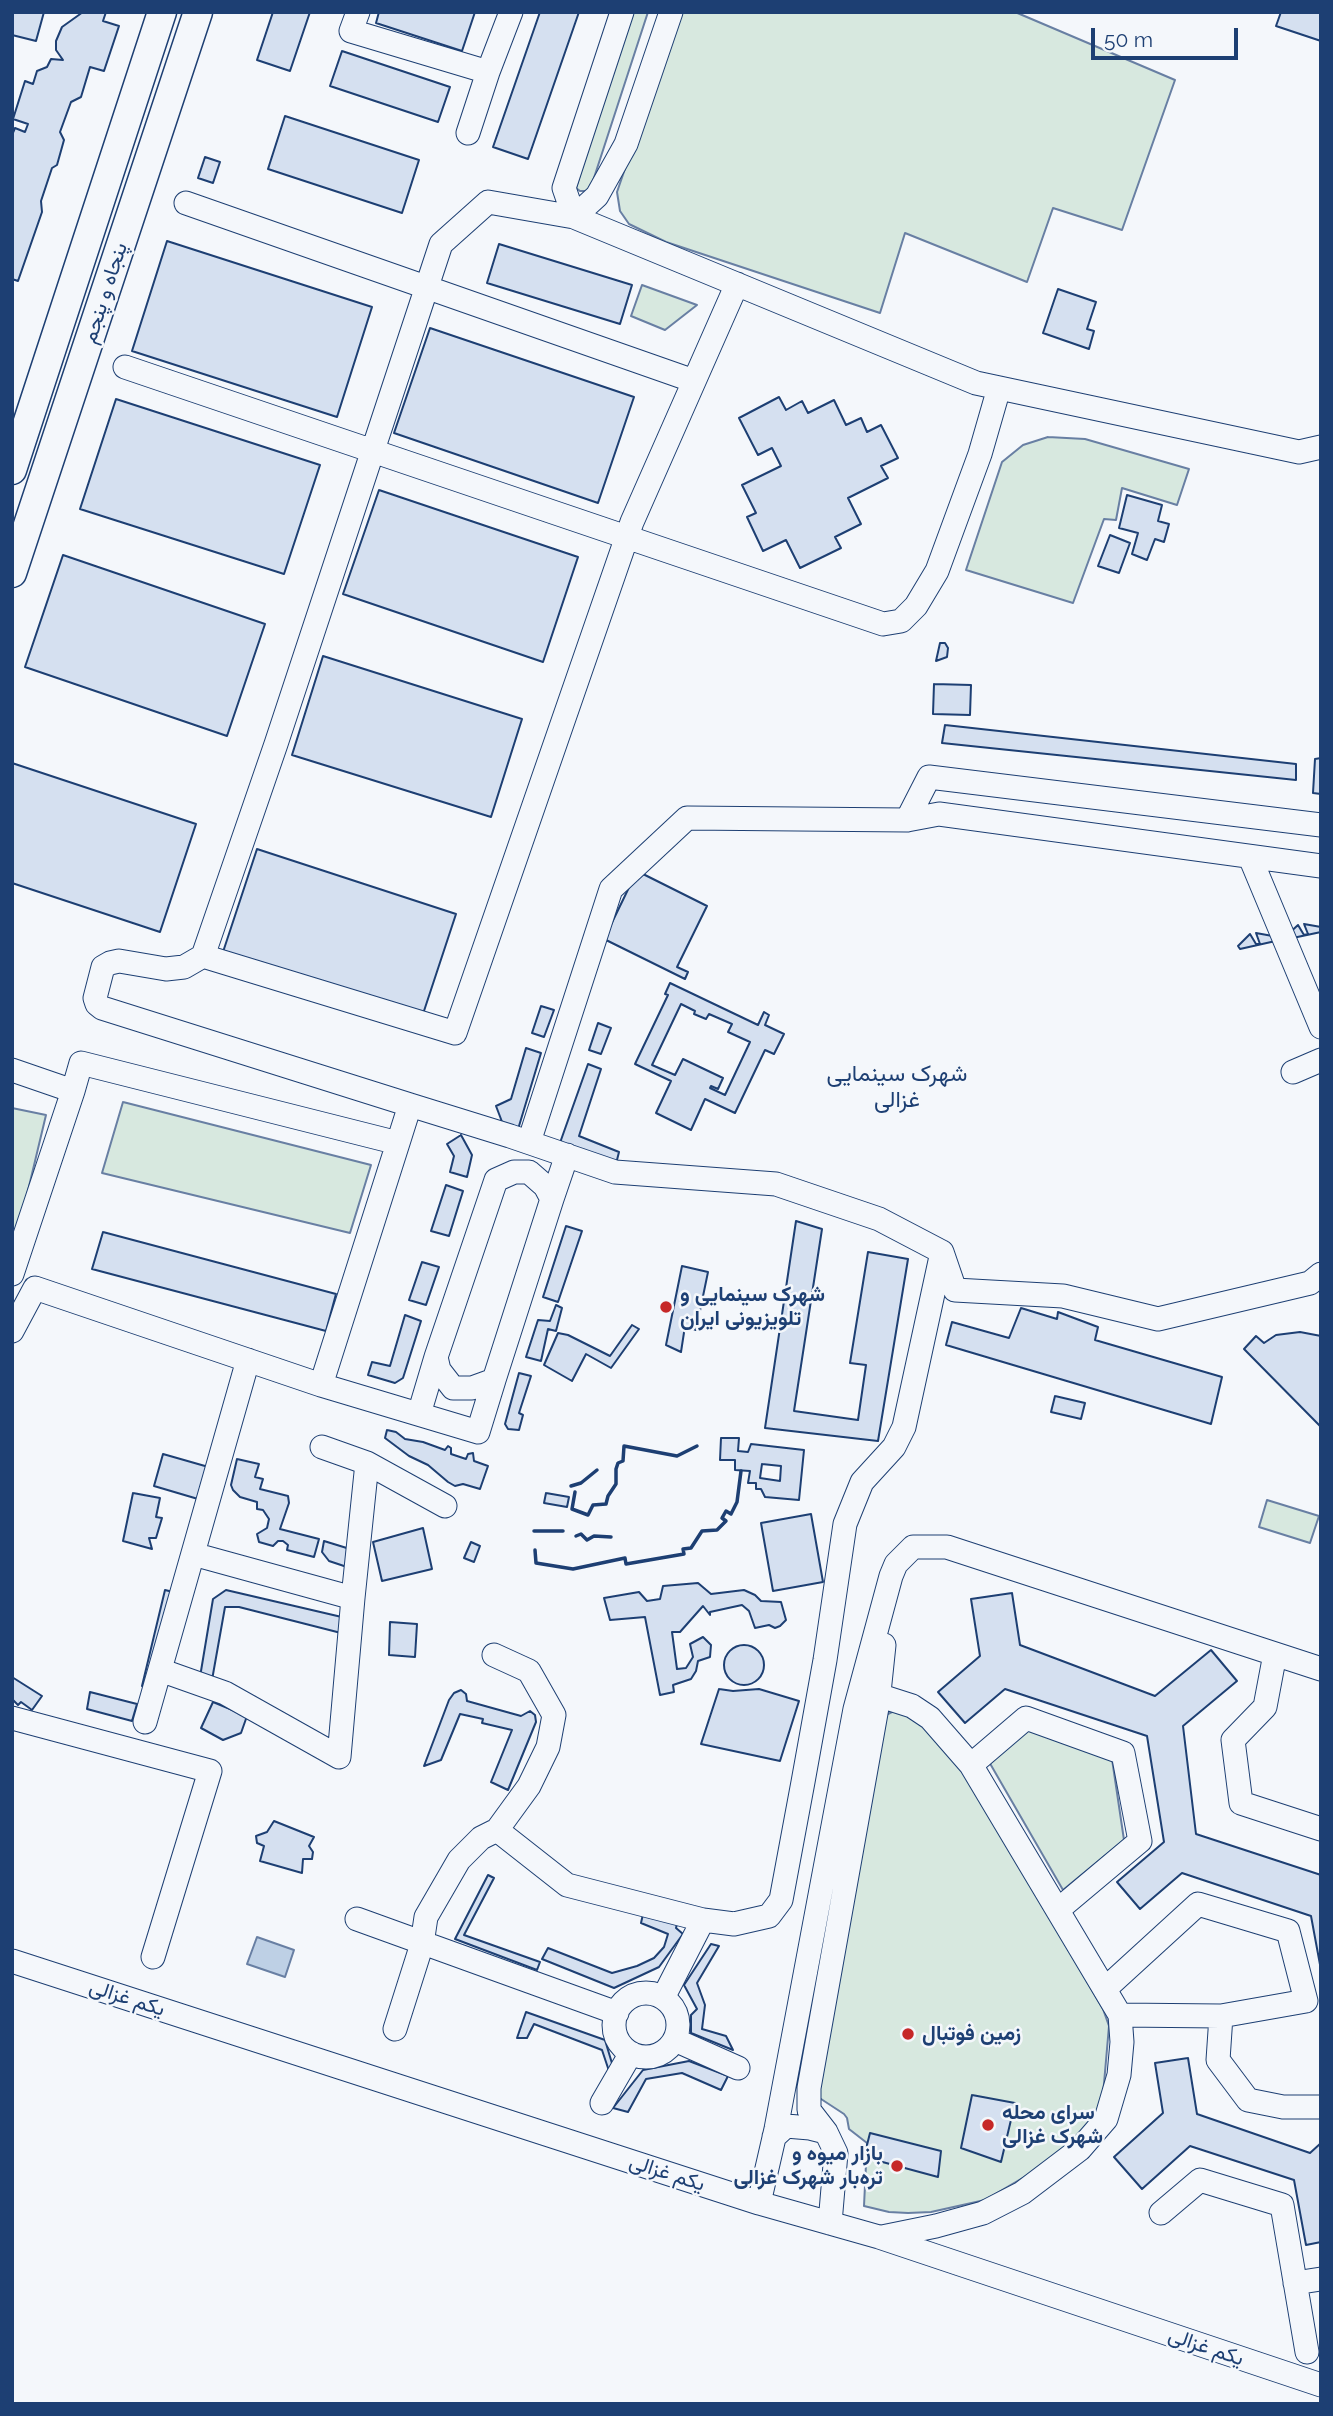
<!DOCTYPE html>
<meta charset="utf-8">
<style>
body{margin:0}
#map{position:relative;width:1333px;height:2416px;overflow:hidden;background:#f4f7fb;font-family:Raleway,sans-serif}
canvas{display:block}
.frame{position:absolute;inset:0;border:14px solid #1d3f73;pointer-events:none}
.scale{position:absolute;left:1091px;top:28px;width:147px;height:32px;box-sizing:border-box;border:4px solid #1d3f73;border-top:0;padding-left:9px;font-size:21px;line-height:24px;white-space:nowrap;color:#1d3f73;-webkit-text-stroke:5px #f4f7fb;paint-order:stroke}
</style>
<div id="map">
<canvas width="1333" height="2416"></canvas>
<div class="frame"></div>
<div class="scale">50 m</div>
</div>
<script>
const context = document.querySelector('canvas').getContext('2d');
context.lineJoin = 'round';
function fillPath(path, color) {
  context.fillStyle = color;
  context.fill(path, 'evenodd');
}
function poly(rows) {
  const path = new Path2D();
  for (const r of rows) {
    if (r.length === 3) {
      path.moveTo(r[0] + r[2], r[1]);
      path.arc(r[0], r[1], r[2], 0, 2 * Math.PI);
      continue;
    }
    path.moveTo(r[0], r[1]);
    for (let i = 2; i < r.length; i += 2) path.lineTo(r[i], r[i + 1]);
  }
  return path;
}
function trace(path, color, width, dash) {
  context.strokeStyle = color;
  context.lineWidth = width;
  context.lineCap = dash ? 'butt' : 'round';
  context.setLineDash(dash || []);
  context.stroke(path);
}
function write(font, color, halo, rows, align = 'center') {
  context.font = font + ' Raleway,Vazirmatn,sans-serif';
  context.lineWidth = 5;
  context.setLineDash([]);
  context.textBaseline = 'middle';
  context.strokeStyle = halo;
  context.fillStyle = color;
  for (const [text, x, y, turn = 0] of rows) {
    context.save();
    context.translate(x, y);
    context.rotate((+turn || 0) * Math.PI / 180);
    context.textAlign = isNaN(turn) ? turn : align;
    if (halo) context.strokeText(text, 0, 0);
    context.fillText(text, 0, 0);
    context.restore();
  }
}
const green = poly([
 [629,12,648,12,591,187,586,191,580,191,576,188,629,12],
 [679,12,1015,12,1175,80,1122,230,1053,208,1027,282,905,233,880,313,666,242,629,224,620,211,617,192,679,12],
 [642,285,697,305,665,330,631,316,642,285],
 [1048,437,1085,439,1189,469,1177,505,1122,488,1116,520,1104,519,1073,603,966,570,1002,462,1023,445,1048,437],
 [123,1102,371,1165,350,1233,102,1173,123,1102],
 [12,1108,46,1115,16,1241,12,1240,12,1108],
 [1267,1500,1319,1516,1310,1543,1259,1527,1267,1500],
 [894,1711,918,1718,963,1768,1103,2009,1109,2026,1103,2095,1092,2125,1038,2169,985,2200,931,2212,908,2213,889,2212,864,2206,867,2143,849,2129,847,2118,844,2114,818,2097,884,1716,894,1711],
 [1031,1727,1112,1759,1124,1840,1063,1890,988,1760,1031,1727]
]);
fillPath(green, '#d7e8df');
trace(green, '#687fa3', 2);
const water = poly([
 [257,1937,294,1950,285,1977,247,1964,257,1937]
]);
fillPath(water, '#bed0e5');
trace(water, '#687fa3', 2);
const building = poly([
 [12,12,44,12,36,41,12,35,12,12],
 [83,12,106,12,103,21,119,26,104,71,90,67,81,97,71,102,60,132,64,140,57,165,52,168,41,201,42,212,18,281,12,279,12,135,15,128,25,132,28,124,13,119,25,81,33,84,37,71,47,67,51,59,63,60,56,50,56,41,62,27,83,12],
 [273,12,310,12,290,71,257,60,273,12],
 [379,12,475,12,462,51,376,23,379,12],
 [540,12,579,12,528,159,493,147,540,12],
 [1281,12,1321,12,1321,41,1276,26,1281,12],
 [342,51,450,87,438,122,330,86,342,51],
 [285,116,419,160,402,213,268,169,285,116],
 [205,157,220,162,213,183,198,178,205,157],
 [167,241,372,307,337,417,132,351,167,241],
 [499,244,632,285,620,324,487,283,499,244],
 [1058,289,1096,302,1087,329,1094,331,1089,349,1043,333,1058,289],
 [430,328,634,397,598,503,394,433,430,328],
 [779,397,786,410,802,401,808,413,834,400,846,425,861,418,867,432,881,425,898,458,881,466,888,478,848,498,861,524,835,537,841,548,800,568,786,540,763,551,747,517,756,513,742,485,781,466,772,448,758,455,739,418,779,397],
 [116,399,320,465,284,574,80,509,116,399],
 [379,490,578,557,543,662,343,594,379,490],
 [1127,495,1162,505,1158,521,1169,524,1164,542,1155,539,1147,560,1132,554,1138,533,1119,528,1127,495],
 [1110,535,1130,543,1119,573,1098,566,1110,535],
 [63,555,265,624,227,736,25,667,63,555],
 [940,643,945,643,948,648,947,657,936,661,940,643],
 [323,656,522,719,491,817,292,755,323,656],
 [934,684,971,685,970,715,933,714,934,684],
 [945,725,1296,764,1296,780,942,743,945,725],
 [1321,758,1321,794,1313,793,1315,759,1321,758],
 [12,763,196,824,160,932,12,883,12,763],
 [257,849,456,914,422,1017,223,952,257,849],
 [637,871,707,906,677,967,688,972,685,979,604,939,637,871],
 [1304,924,1321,927,1321,932,1288,939,1286,936,1298,925,1304,935,1308,934,1304,924],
 [1256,933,1278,937,1280,940,1240,949,1238,946,1250,934,1256,944,1260,944,1256,933],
 [670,983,758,1025,764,1012,769,1015,765,1025,784,1034,774,1054,765,1050,735,1113,705,1099,691,1130,656,1113,671,1081,635,1064,668,995,665,994,670,983],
 [681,1004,695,1011,694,1014,706,1019,709,1014,732,1024,728,1032,750,1042,725,1095,710,1088,711,1086,718,1089,723,1078,683,1059,675,1075,652,1065,681,1004],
 [541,1006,554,1010,544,1037,532,1033,541,1006],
 [598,1023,611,1028,601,1054,589,1050,598,1023],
 [526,1048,541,1053,519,1126,517,1129,504,1127,496,1106,511,1099,526,1048],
 [588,1064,601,1069,579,1136,619,1152,616,1164,562,1145,561,1140,588,1064],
 [461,1135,472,1155,467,1177,450,1172,454,1156,447,1144,461,1135],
 [446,1185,463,1191,449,1236,431,1231,446,1185],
 [796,1221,822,1229,794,1411,858,1420,866,1365,850,1363,868,1252,908,1259,878,1441,765,1428,796,1221],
 [566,1226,582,1231,558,1302,543,1297,566,1226],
 [103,1232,336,1294,326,1331,92,1269,103,1232],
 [422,1262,439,1267,426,1305,409,1300,422,1262],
 [682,1266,708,1272,696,1330,685,1326,681,1352,666,1345,682,1266],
 [556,1305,562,1308,556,1331,548,1329,541,1361,526,1357,538,1320,550,1321,556,1305],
 [1021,1308,1057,1319,1058,1312,1098,1327,1095,1340,1222,1377,1211,1424,946,1345,952,1322,1009,1338,1021,1308],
 [405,1315,421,1321,403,1378,395,1383,368,1375,372,1362,390,1366,405,1315],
 [632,1325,639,1329,611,1368,586,1354,572,1381,544,1365,558,1333,568,1335,610,1356,632,1325],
 [1300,1332,1321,1336,1321,1427,1244,1349,1256,1336,1264,1343,1276,1335,1300,1332],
 [519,1373,531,1376,519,1413,523,1415,519,1430,508,1429,505,1424,519,1373],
 [1055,1396,1085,1403,1081,1419,1051,1412,1055,1396],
 [387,1430,396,1432,405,1439,423,1442,445,1450,448,1446,451,1448,451,1454,466,1459,468,1454,473,1453,474,1461,488,1466,480,1489,463,1484,455,1486,448,1482,428,1465,409,1456,385,1438,387,1430],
 [721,1438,739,1438,738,1451,748,1452,751,1444,804,1450,799,1500,765,1497,761,1489,756,1489,756,1483,748,1483,750,1471,735,1470,735,1460,720,1460,721,1438],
 [762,1464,781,1466,780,1481,760,1478,762,1464],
 [163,1454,212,1468,198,1499,154,1486,163,1454],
 [237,1459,259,1464,255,1477,263,1479,260,1489,288,1496,289,1503,280,1529,319,1539,314,1557,287,1550,288,1545,283,1541,278,1541,273,1546,259,1542,257,1534,267,1528,269,1519,263,1510,257,1509,257,1502,240,1497,233,1490,231,1485,237,1459],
 [133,1493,160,1498,156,1517,162,1518,156,1538,149,1538,152,1549,123,1541,133,1493],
 [546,1493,569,1497,567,1507,544,1503,546,1493],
 [811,1514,823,1582,773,1591,761,1523,811,1514],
 [423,1528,432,1569,382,1581,373,1542,423,1528],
 [324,1541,350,1549,347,1567,329,1561,322,1552,324,1541],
 [471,1542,480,1546,474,1562,464,1558,471,1542],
 [698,1583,711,1594,744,1590,755,1595,761,1601,781,1602,786,1620,780,1626,775,1628,769,1625,755,1628,749,1611,742,1605,710,1612,710,1615,703,1606,680,1632,672,1632,677,1669,686,1668,693,1657,690,1644,703,1637,711,1645,710,1657,698,1661,696,1671,691,1679,673,1685,674,1692,660,1695,645,1617,610,1620,604,1598,639,1592,647,1601,660,1599,663,1586,698,1583],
 [165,1590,177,1593,150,1687,142,1686,165,1590],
 [226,1590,346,1618,345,1634,239,1607,225,1607,212,1680,200,1677,213,1599,226,1590],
 [1012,1593,1020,1645,1155,1696,1211,1650,1237,1681,1183,1726,1196,1834,1321,1875,1321,1970,1311,1916,1182,1873,1140,1909,1117,1882,1164,1842,1147,1736,1005,1689,965,1723,938,1692,980,1656,971,1599,1012,1593],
 [390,1622,417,1624,415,1657,389,1655,390,1622],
 [744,1665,20],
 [12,1677,42,1696,32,1710,21,1702,18,1705,12,1699,12,1677],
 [719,1689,733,1691,759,1689,799,1701,780,1761,701,1744,719,1689],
 [461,1690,466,1694,467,1701,521,1716,530,1711,535,1715,536,1722,508,1790,491,1782,512,1730,482,1723,483,1719,460,1714,441,1760,424,1766,449,1700,454,1693,461,1690],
 [90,1692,137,1704,132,1721,87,1709,90,1692],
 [213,1702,247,1716,241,1733,223,1740,201,1728,213,1702],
 [274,1821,314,1837,309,1846,313,1852,312,1859,303,1859,302,1873,260,1861,264,1846,257,1843,256,1836,267,1832,274,1821],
 [488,1875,494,1878,464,1935,540,1962,537,1970,455,1939,488,1875],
 [643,1914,677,1924,676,1928,683,1934,659,1967,614,1988,542,1959,548,1948,612,1973,637,1966,654,1958,664,1947,668,1934,641,1923,643,1914],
 [711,1944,719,1946,697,1983,705,2005,702,2029,726,2036,733,2050,691,2033,691,2015,697,2009,684,1985,711,1944],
 [526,2012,605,2040,614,2070,609,2071,602,2050,534,2024,527,2038,517,2038,526,2012],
 [1188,2058,1197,2114,1310,2153,1321,2143,1321,2242,1306,2245,1294,2180,1190,2146,1142,2189,1114,2157,1163,2113,1155,2063,1188,2058],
 [689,2061,728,2076,721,2090,682,2073,646,2079,628,2112,613,2108,643,2070,689,2061],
 [972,2095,1015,2103,1001,2162,961,2148,972,2095],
 [870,2133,941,2151,938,2177,864,2157,870,2133]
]);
fillPath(building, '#d5e0f0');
trace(building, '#1d3f73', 2);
const minor = poly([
 [358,12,351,31,488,72,511,12],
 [622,12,564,188,574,217,597,196,626,144,671,12],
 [468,133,488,72],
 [186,203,694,381],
 [737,284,632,522,455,1033,203,956,276,744,441,244,488,202,574,217,976,383,1299,452,1321,447],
 [125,367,883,624,901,621,916,606,937,571,980,454,999,388],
 [907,820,929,777,1321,825],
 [1250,857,1321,1027],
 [203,956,184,967,166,969,119,961,110,963,103,967,95,998,97,1004,102,1008,410,1105],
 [12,1070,73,1091,12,1274],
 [1293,1072,1321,1060],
 [529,1142,611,889,687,818,907,820,939,814,1321,866],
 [398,1143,410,1105,510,1136,615,1172,776,1184,879,1219,942,1252,955,1290,1063,1296,1158,1319,1310,1283,1321,1274],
 [552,1199,545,1186,529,1172,514,1172,496,1180,436,1357,439,1370,453,1388,472,1388,494,1380,552,1199,567,1155],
 [12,1331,35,1288,321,1385,398,1143,81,1063,73,1091],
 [321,1385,478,1432,494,1380],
 [419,1414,436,1357],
 [322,1447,367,1463],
 [193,1554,353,1598,367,1463,445,1506],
 [1275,1654,1265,1707,1233,1740,1241,1803,1321,1829],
 [494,1655,529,1671,554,1715,548,1747,529,1786,497,1830,567,1885,703,1920,734,1924,769,1916,781,1900,803,1782,825,1660,845,1524,862,1482,894,1447,904,1427,942,1252],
 [160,1670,225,1693,339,1757,353,1598],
 [855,1709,887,1698,912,1706,930,1718,971,1765,1120,2015,1122,2042,1119,2075,1106,2119,1080,2149,1022,2193,983,2213,936,2226,882,2237],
 [12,1718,210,1771,153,1957],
 [145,1722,248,1360],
 [971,1765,1026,1718,1123,1753,1140,1841,1059,1909],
 [357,1919,617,2013],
 [12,1961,759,2203,879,2237,1321,2385],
 [1105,1989,1198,1904,1288,1931,1306,2001,1221,2016,1120,2015],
 [646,2025,32],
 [663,1998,703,1920],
 [1221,2016,1218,2060,1248,2100,1283,2107,1321,2107],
 [395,2029,422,1944,426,1917,459,1860,481,1838,497,1830],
 [675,2040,738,2068],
 [602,2103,631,2053],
 [774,2137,786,2126,810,2128,826,2132],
 [759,2203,776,2129,855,1709,891,1576,896,1564,913,1547,947,1547,1321,1669],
 [1161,2213,1200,2180,1282,2205,1307,2352],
 [830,2223,836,2153,826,2132,809,2110,809,2088,878,1702,884,1645],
 [1295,2283,1321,2279]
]);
const major = poly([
 [12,470,162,12],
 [12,573,198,12]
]);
trace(minor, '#1d3f73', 25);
trace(major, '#1d3f73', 31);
trace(minor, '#f4f7fb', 23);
trace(major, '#f4f7fb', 28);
trace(poly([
 [571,1486,581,1483,597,1470],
 [575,1492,572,1509,588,1515,593,1505,606,1504,608,1496,616,1484,616,1469,618,1463,623,1461,624,1446,677,1456,697,1446],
 [534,1531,563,1531],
 [576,1536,581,1534,587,1540,594,1536,611,1537],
 [535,1550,536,1563,573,1569,625,1558,626,1564,684,1554,683,1549,691,1548,702,1531,717,1530,726,1521,722,1518,726,1511,731,1514,737,1502,741,1471]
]), '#1d3f73', 3.5);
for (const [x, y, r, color] of [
 [666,1307,7,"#c62828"],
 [908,2034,7,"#c62828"],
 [988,2125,7,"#c62828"],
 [897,2166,7,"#c62828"]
]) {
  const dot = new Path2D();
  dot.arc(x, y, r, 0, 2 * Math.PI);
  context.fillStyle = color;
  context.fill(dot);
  trace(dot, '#f4f7fb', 2.5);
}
write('21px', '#1d3f73', '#f4f7fb', [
 ["پنجاه و پنجم",105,293,-72],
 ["یکم غزالی",127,1998,18],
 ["یکم غزالی",667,2173,18],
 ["یکم غزالی",1206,2347,19]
]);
write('bold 21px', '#1d3f73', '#f4f7fb', [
 ["شهرک سینمایی و",680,1295],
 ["تلویزیونی ایران",680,1319],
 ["زمین فوتبال",922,2034],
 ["سرای محله",1002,2113],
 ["شهرک غزالی",1002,2137],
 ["بازار میوه و",883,2154,"right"],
 ["تره‌بار شهرک غزالی",883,2178,"right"]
], 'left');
write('23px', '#1d3f73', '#f4f7fb', [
 ["شهرک سینمایی",897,1074],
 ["غزالی",897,1100]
]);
</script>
